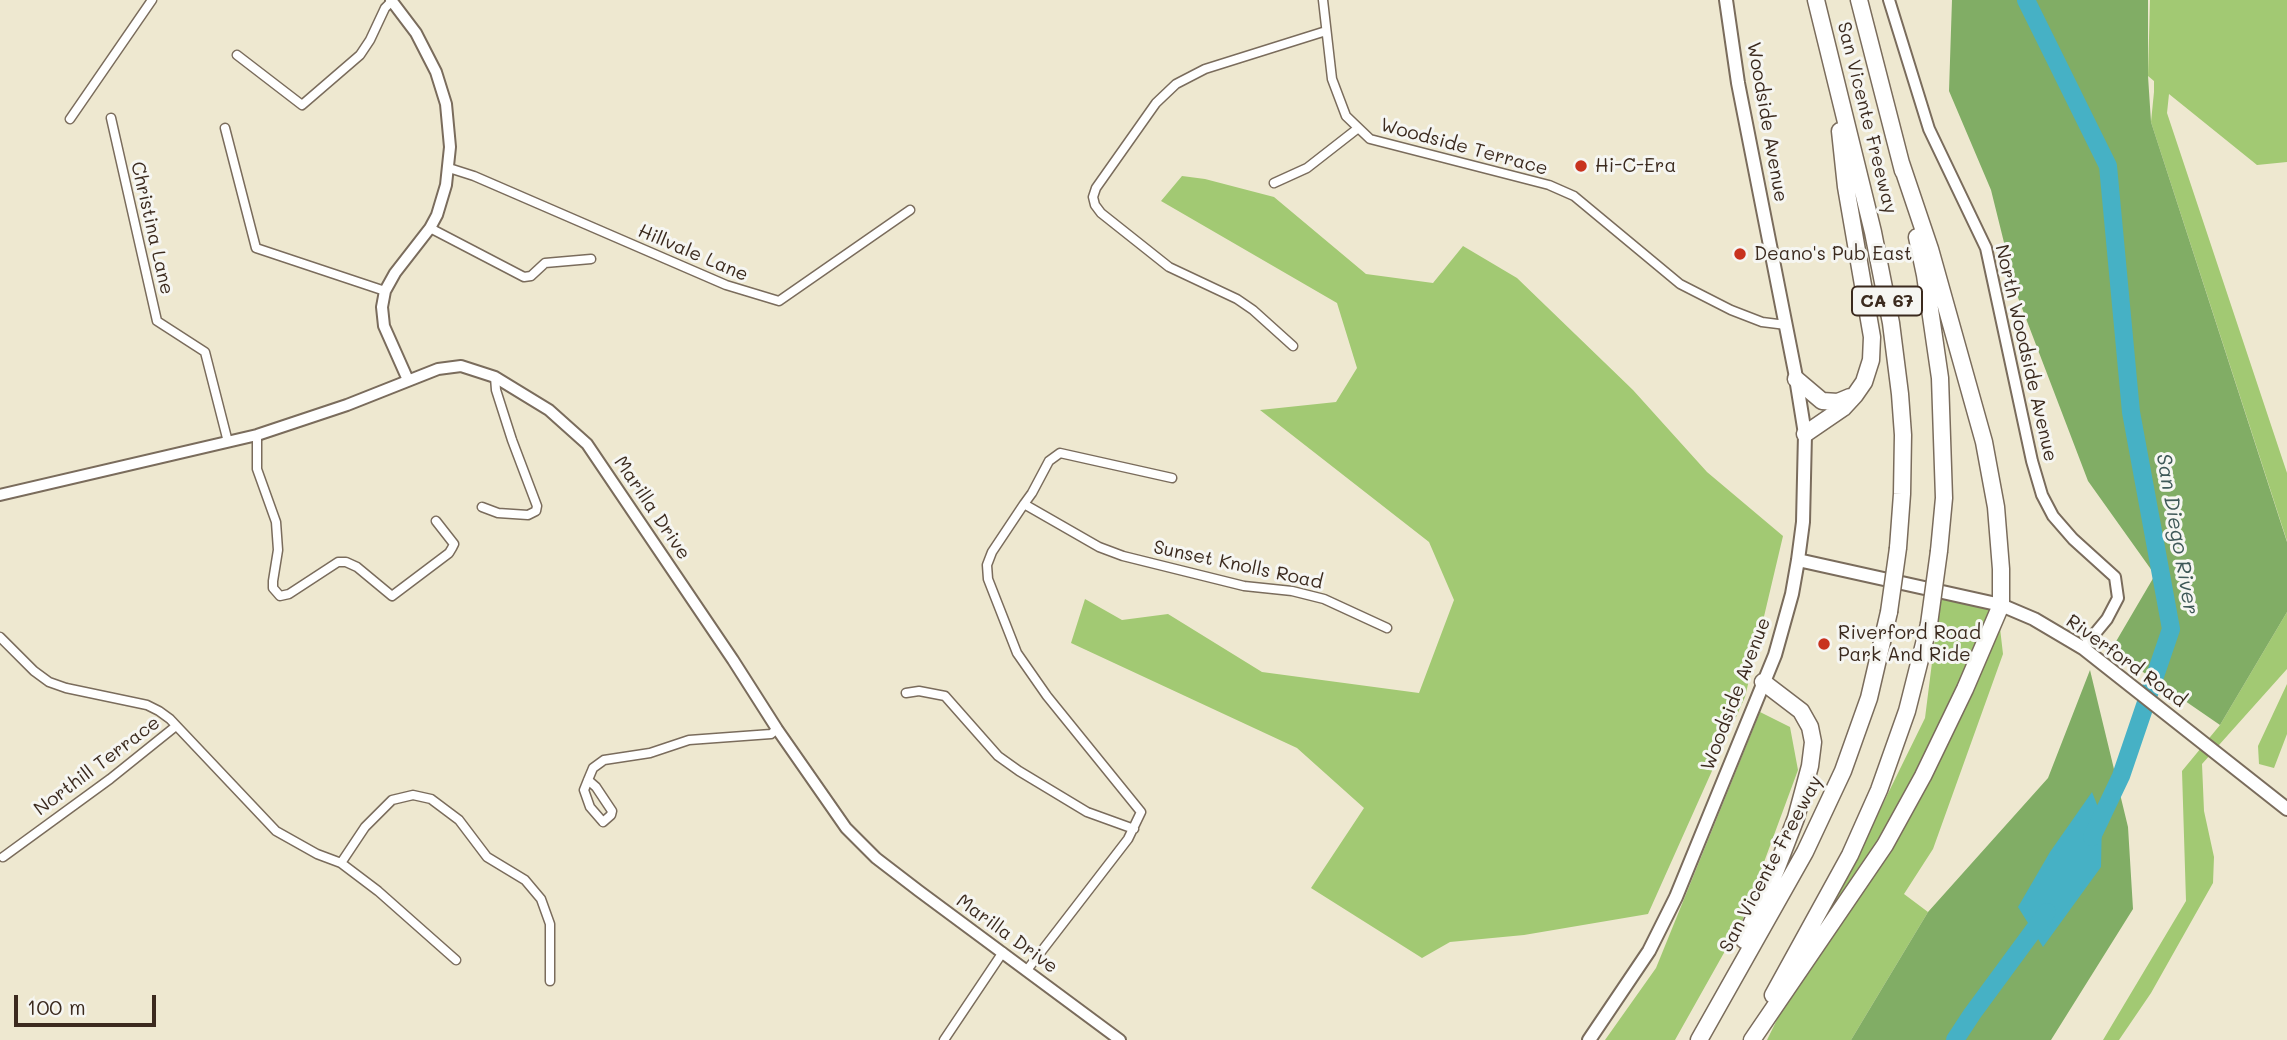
<!DOCTYPE html>
<style>
body{margin:0}
#map{position:relative;width:2287px;height:1040px;overflow:hidden;background:#eee8d0;font-family:Mali,sans-serif}
canvas{display:block}
.scale{position:absolute;left:14px;top:995px;width:142px;height:32px;box-sizing:border-box;border:4px solid #3b2a1e;border-top:0;padding-left:9px;font-size:21px;line-height:24px;white-space:nowrap;color:#3b2a1e;-webkit-text-stroke:5px #f6f6f2;paint-order:stroke}
</style>
<div id="map">
<canvas width="2287" height="1040"></canvas>
<div class="scale">100 m</div>
</div>
<script>
const context = document.querySelector('canvas').getContext('2d');
context.lineJoin = 'round';
function fillPath(path, color) {
  context.fillStyle = color;
  context.fill(path, 'evenodd');
}
function poly(rows) {
  const path = new Path2D();
  for (const r of rows) {
    path.moveTo(r[0], r[1]);
    for (let i = 2; i < r.length; i += 2) path.lineTo(r[i], r[i + 1]);
  }
  return path;
}
function trace(path, color, width, dash) {
  context.strokeStyle = color;
  context.lineWidth = width;
  context.lineCap = dash ? 'butt' : 'round';
  context.setLineDash(dash || []);
  context.stroke(path);
}
function write(font, color, halo, rows, align = 'center') {
  context.font = font + ' Mali,sans-serif';
  context.lineWidth = 6;
  context.setLineDash([]);
  context.textBaseline = 'middle';
  context.strokeStyle = halo;
  context.fillStyle = color;
  for (const [text, x, y, turn = 0] of rows) {
    context.save();
    context.translate(x, y);
    context.rotate((+turn || 0) * Math.PI / 180);
    context.textAlign = isNaN(turn) ? turn : align;
    if (halo) context.strokeText(text, 0, 0);
    context.fillText(text, 0, 0);
    context.restore();
  }
}
fillPath(poly([
 [2150,0,2287,0,2287,162,2257,165,2169,94,2167,113,2287,473,2287,541,2151,122,2154,92,2154,81,2148,76],
 [1182,176,1205,179,1274,197,1366,274,1433,283,1463,246,1517,278,1633,390,1707,472,1783,536,1745,697,1648,914,1524,935,1450,942,1422,958,1311,888,1364,808,1297,748,1071,643,1085,599,1122,620,1168,614,1262,672,1419,693,1454,600,1429,542,1260,410,1336,402,1357,368,1337,303,1161,201],
 [1940,599,1998,611,2003,654,1933,849,1904,894,1928,912,1851,1040,1767,1040,1925,718],
 [2287,612,2287,669,2202,764,2204,811,2214,857,2213,883,2151,993,2119,1040,2103,1040,2186,901,2182,771,2220,725],
 [2287,684,2287,734,2274,768,2259,764,2258,746],
 [1760,712,1790,727,1798,770,1743,919,1675,1040,1605,1040,1656,968]
]), '#a2c973');
fillPath(poly([
 [1952,0,2148,0,2148,76,2151,122,2287,542,2287,612,2220,725,2111,650,2155,575,2088,481,2017,295,1991,190,1949,91],
 [2090,670,2128,827,2133,909,2051,1040,1851,1040,1928,912,2048,778]
]), '#81ad65');
fillPath(poly([
 [2092,792,2102,817,2101,867,2043,947,2018,907,2050,852]
]), '#46b1c5');
trace(poly([
 [2026,0,2108,166,2131,412,2171,629,2121,776,2092,837],
 [1955,1040,1972,1014,2047,912]
]), '#46b1c5', 18);
const minor = poly([
 [1323,0,1332,79,1346,116,1370,139,1549,185,1574,196,1680,284,1731,310,1762,322,1786,325],
 [237,55,302,105,360,55,370,40,385,8,392,1],
 [111,118,157,321,205,352,228,442],
 [70,119,152,0],
 [225,128,256,248,385,291],
 [449,168,474,176,726,285,779,301,910,210],
 [1274,183,1307,168,1357,129],
 [430,228,524,277,531,276,545,263,591,259],
 [1293,346,1253,310,1237,299,1169,267,1101,213,1095,205,1093,197,1096,188,1156,103,1176,84,1205,69,1326,31],
 [257,435,257,469,276,522,278,550,273,581,273,588,280,596,289,594,338,562,346,562,357,567,392,596,449,553,452,548,454,544,436,521],
 [1024,504,1032,493,1049,461,1060,453,1172,478],
 [482,507,498,513,528,515,536,511,537,506,512,440,496,390,495,377],
 [0,637,34,671,49,682,66,688,147,705,159,711,170,719,276,831,317,854,341,863,378,891,456,960],
 [906,693,919,691,945,696,998,756,1019,771,1087,812,1134,829],
 [588,780,596,787,612,811,611,815,603,822,590,807,584,790,588,780,593,768,604,760,650,753,689,740,771,734,777,729],
 [3,857,110,779,176,726],
 [341,863,365,827,392,800,413,795,431,799,459,820,487,857,525,880,541,899,550,924,550,981],
 [1027,970,1128,839,1141,812,1047,696,1017,653,988,579,987,565,992,552,1024,504,1099,547,1123,556,1244,586,1292,591,1324,599,1387,628],
 [944,1040,1003,952]
]);
const tertiary = poly([
 [391,0,416,33,436,72,446,104,450,147,446,185,437,215,430,228,395,273,385,291,382,307,384,326,408,380],
 [1889,0,1929,129,1986,248,2032,461,2042,495,2053,516,2073,539,2115,577,2118,598,2107,619,2083,648],
 [0,495,257,435,347,405,438,369,461,366,495,377,549,410,587,444,733,660,777,729,846,828,876,858,919,891,1120,1040]
]);
const secondary = poly([
 [1798,560,2001,605,2034,619,2083,648,2287,809],
 [1589,1040,1649,951,1676,897,1775,655,1792,594,1798,560,1803,522,1805,434,1795,372,1738,83,1726,0]
]);
const motorway = poly([
 [1816,0,1873,232,1891,323,1900,394,1903,435,1902,494,1898,548],
 [1859,0,1903,171],
 [1917,237,1925,275,1940,378,1944,498,1939,551],
 [1796,379,1822,401,1838,402,1850,397],
 [1805,434,1843,408,1855,395,1864,382,1871,360,1872,337,1846,187,1840,131],
 [1744,940,1776,870,1796,818,1810,766,1813,742,1810,727,1801,711,1763,682],
 [1773,995,1850,855,1879,790,1907,711,1929,624],
 [1699,1040,1805,852,1843,771,1869,698,1889,612],
 [1752,1040,1885,845,1923,776,1965,689,2001,605,2001,569,1996,507,1984,442,1930,249,1901,163]
]);
trace(minor, '#7a6c5c', 11);
trace(tertiary, '#7a6c5c', 14);
trace(secondary, '#7a6c5c', 16);
trace(motorway, '#7a6c5c', 19);
trace(minor, '#fff', 8);
trace(tertiary, '#fff', 10);
trace(secondary, '#fff', 12);
trace(motorway, '#fff', 16);
const motorwayBridge = poly([
 [1889,612,1898,548],
 [1929,624,1939,551]
]);
trace(motorwayBridge, '#7a6c5c', 19, []);
trace(motorwayBridge, '#fff', 16);
for (const [x, y, r, color] of [
 [1581,166,7,"#c8321e"],
 [1740,254,7,"#c8321e"],
 [1824,644,7,"#c8321e"]
]) {
  const dot = new Path2D();
  dot.arc(x, y, r, 0, 2 * Math.PI);
  context.fillStyle = color;
  context.fill(dot);
  trace(dot, '#f6f6f2', 2.5);
}
for (const [x, y, w] of [
 [1887,301,70]
]) {
  const box = new Path2D();
  box.roundRect(x - w / 2, y - 14.5, w, 29, 5);
  context.fillStyle = '#f6f6f2';
  context.fill(box);
  trace(box, '#3b2a1e', 2);
}
write('bold 18px', '#3b2a1e', null, [
 ["CA 67",1887,301]
]);
write('19px', '#3b2a1e', '#f6f6f2', [
 ["San Vicente Freeway",1867,118,76],
 ["Woodside Avenue",1767,122,80],
 ["Woodside Terrace",1464,147,15],
 ["Christina Lane",152,228,77],
 ["Hillvale Lane",693,253,23],
 ["North Woodside Avenue",2026,353,77],
 ["Marilla Drive",652,508,56],
 ["Sunset Knolls Road",1238,565,12],
 ["Riverford Road",2126,661,36],
 ["Woodside Avenue",1736,694,-69],
 ["Northill Terrace",97,766,-37],
 ["San Vicente Freeway",1771,864,-62],
 ["Marilla Drive",1007,934,36]
]);
write('19px', '#3b2a1e', '#f6f6f2', [
 ["Hi-C-Era",1595,166],
 ["Deano's Pub East",1754,254],
 ["Riverford Road",1838,633],
 ["Park And Ride",1838,655]
], 'left');
write('italic 21px', '#3f5958', '#f6f6f2', [
 ["San Diego River",2177,534,80]
]);
</script>
